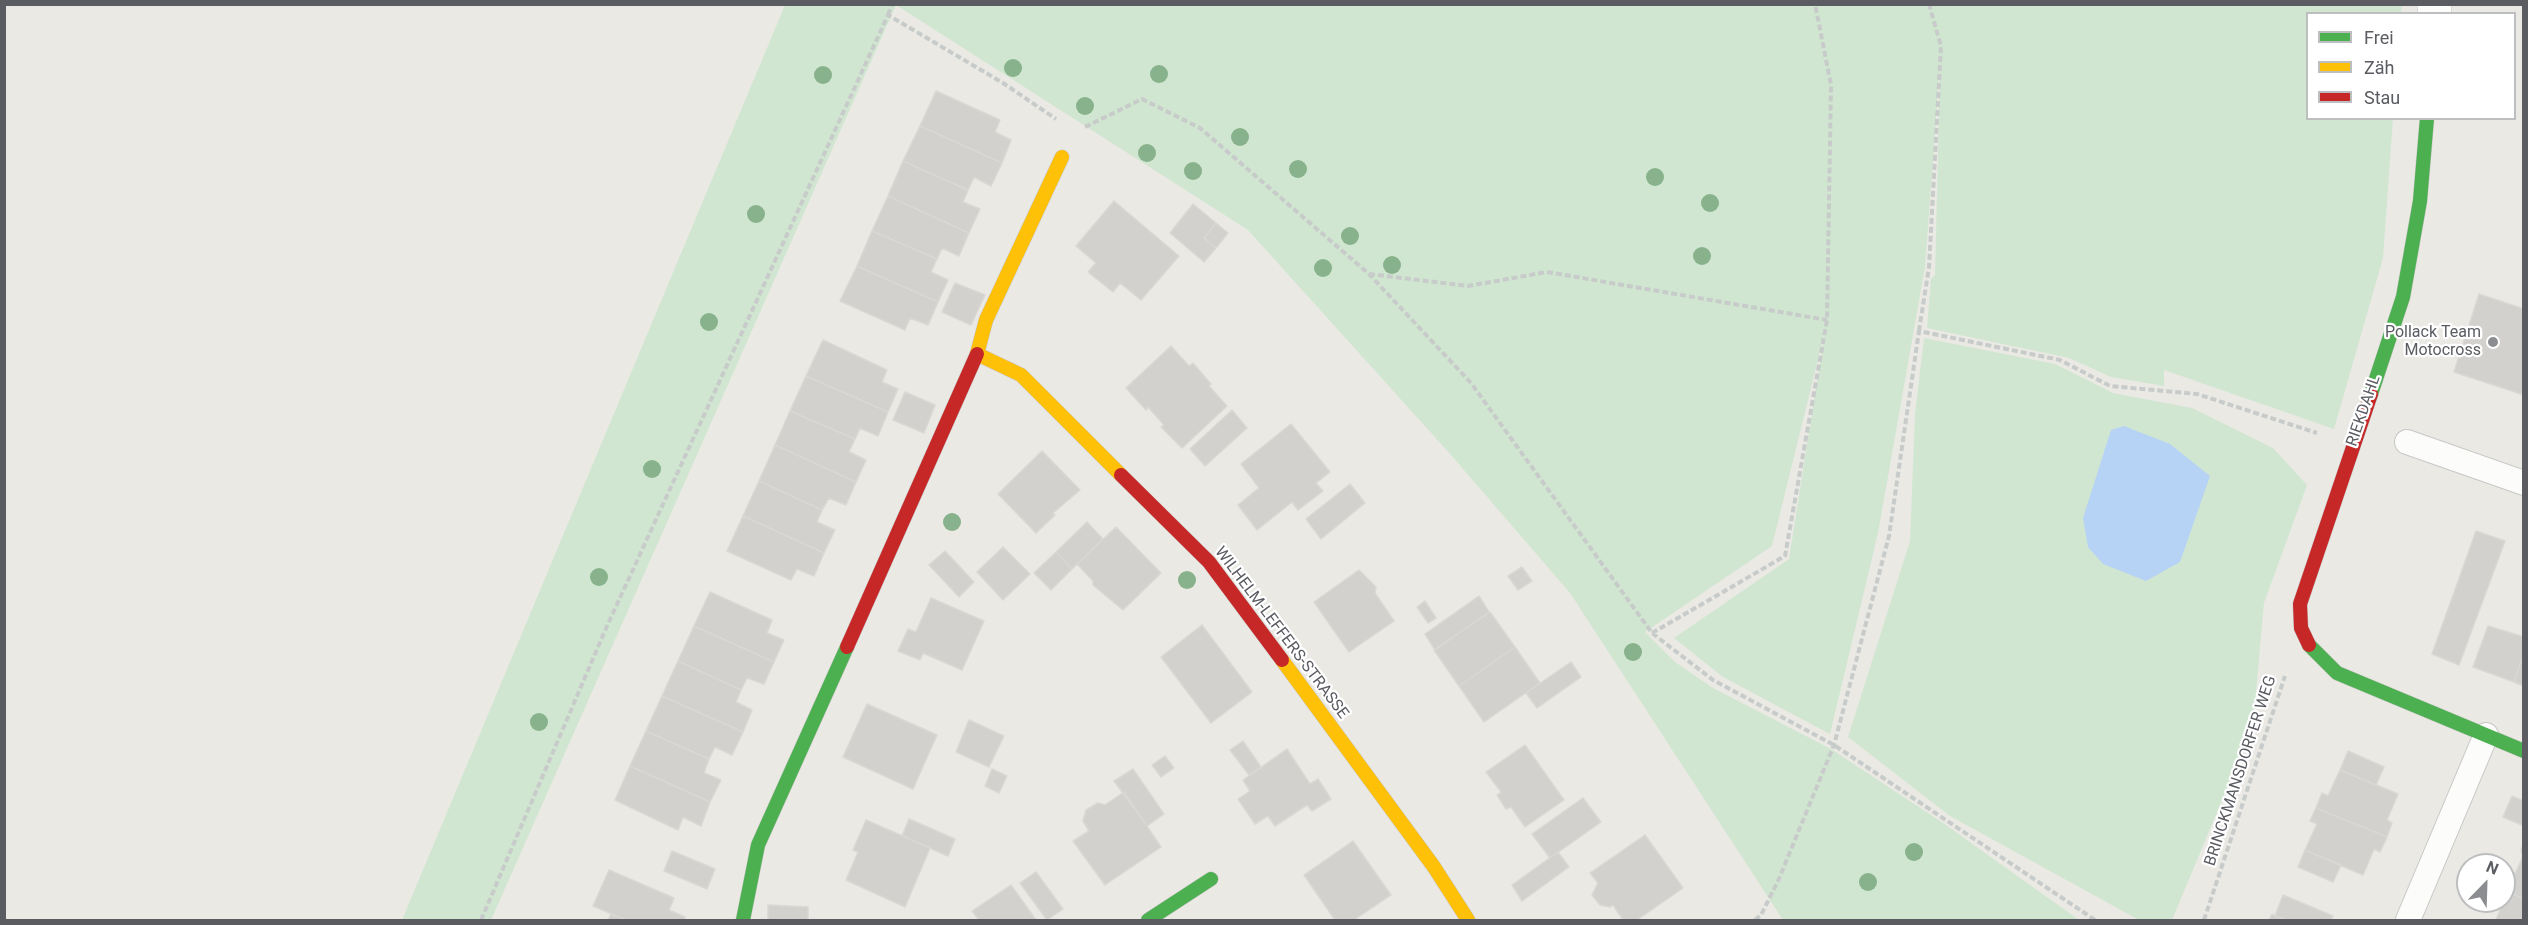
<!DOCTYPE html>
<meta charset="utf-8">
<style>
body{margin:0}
#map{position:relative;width:2528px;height:925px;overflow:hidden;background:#eae9e4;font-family:Roboto,sans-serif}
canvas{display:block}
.frame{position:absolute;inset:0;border:6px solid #5a5c62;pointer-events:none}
.legend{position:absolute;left:2306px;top:12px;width:210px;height:108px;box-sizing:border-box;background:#fff;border:2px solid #bdbec0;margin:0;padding:8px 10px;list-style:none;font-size:18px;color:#5a5c62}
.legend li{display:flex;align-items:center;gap:12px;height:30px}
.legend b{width:30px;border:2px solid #bdbec0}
.north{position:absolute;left:2456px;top:853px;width:60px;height:60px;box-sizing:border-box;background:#fff;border:2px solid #bdbec0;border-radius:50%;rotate:23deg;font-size:16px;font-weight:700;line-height:24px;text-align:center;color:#5a5c62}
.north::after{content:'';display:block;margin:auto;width:21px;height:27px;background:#8c8d90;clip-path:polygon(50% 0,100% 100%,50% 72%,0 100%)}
</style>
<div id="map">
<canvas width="2528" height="925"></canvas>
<div class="frame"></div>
<ul class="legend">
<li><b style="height:8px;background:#4caf50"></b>Frei</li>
<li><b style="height:8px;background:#ffc107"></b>Zäh</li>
<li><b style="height:8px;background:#c62828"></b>Stau</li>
</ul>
<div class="north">N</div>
</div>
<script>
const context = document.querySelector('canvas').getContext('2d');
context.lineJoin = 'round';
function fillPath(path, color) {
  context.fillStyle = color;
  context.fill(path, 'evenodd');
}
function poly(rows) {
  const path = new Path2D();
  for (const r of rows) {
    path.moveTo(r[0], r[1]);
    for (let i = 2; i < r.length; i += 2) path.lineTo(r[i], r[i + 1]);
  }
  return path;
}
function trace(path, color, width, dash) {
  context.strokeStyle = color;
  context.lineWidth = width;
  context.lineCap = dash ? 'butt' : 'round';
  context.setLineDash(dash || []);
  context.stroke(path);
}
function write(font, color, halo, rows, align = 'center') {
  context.font = font + ' Roboto,sans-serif';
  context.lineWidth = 4.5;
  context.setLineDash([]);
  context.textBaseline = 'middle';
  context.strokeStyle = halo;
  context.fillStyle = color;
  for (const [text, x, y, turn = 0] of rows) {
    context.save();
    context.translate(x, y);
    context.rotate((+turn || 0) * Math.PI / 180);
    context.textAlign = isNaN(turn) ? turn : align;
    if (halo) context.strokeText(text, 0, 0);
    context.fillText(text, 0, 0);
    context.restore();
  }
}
fillPath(poly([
 [785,5,2402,5,2401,13,2308,14,2308,118,2393,119,2383,258,2334,429,2164,370,2164,386,2111,377,2069,358,1927,328,1931,279,1935,275,1940,65,1925,267,1878,533,1830,734,1723,677,1674,638,1789,559,1825,331,1772,546,1645,632,1675,662,1713,688,1831,749,1946,825,2079,920,1783,920,1570,593,1451,455,1248,230,896,5,491,920,402,920],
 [1924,338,2055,364,2113,393,2192,408,2273,448,2307,485,2264,603,2253,726,2172,920,2139,920,1950,816,1848,737,1910,541,1915,414]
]), '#d1e6d1');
fillPath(poly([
 [2124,426,2170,444,2210,476,2180,562,2146,581,2103,564,2088,547,2083,518,2111,430]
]), '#b6d3f6');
const building = poly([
 [936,91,1000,120,995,132,1011,140,1002,163,920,126,936,91],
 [920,126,1002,163,991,186,974,177,968,190,903,161,920,126],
 [903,161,968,190,963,202,980,209,969,233,888,196,903,161],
 [888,196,969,233,959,256,942,248,937,259,872,231,888,196],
 [1114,201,1179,256,1141,300,1120,283,1113,292,1088,272,1096,263,1076,246,1114,201],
 [1193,204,1216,223,1204,238,1216,248,1204,262,1170,233,1193,204],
 [1216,223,1228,233,1216,248,1204,238,1216,223],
 [872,231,937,259,931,272,948,280,938,302,857,266,872,231],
 [857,266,938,302,928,325,910,318,905,330,840,301,857,266],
 [955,283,985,295,971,325,942,312,955,283],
 [2479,294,2524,309,2524,395,2454,372,2479,294],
 [823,340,887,370,882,382,898,389,888,412,806,376,823,340],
 [1171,346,1189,366,1193,363,1211,384,1209,386,1227,406,1182,448,1161,427,1164,425,1148,407,1146,410,1126,388,1171,346],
 [806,376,888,412,878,436,860,428,855,439,790,411,806,376],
 [905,392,935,405,924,433,893,420,905,392],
 [1232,410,1247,428,1205,466,1190,449,1232,410],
 [790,411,855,439,849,452,866,460,856,482,775,445,790,411],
 [1291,424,1330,472,1316,483,1323,491,1298,510,1292,502,1257,530,1238,505,1259,488,1241,464,1291,424],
 [775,445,856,482,846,505,829,498,822,510,759,481,775,445],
 [1042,451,1080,490,1053,513,1055,515,1036,533,998,494,1042,451],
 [759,481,822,510,817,522,835,530,824,553,743,516,759,481],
 [1350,484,1365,503,1321,539,1306,519,1350,484],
 [743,516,824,553,814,576,797,569,791,580,727,551,743,516],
 [1087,522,1103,539,1072,569,1056,552,1087,522],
 [1116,527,1161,573,1123,610,1093,585,1093,581,1077,564,1116,527],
 [2476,531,2505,541,2459,665,2432,654,2476,531],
 [1003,547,1030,574,1003,600,977,572,1003,547],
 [945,551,974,582,959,597,929,565,945,551],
 [1056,552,1072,569,1051,590,1034,573,1056,552],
 [1522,567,1532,581,1518,590,1508,576,1522,567],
 [1359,570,1376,587,1375,593,1394,621,1349,652,1314,602,1359,570],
 [710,592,772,620,767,633,784,640,774,662,694,626,710,592],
 [1479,596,1489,612,1435,650,1425,634,1479,596],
 [931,598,984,621,962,670,923,653,920,660,898,651,908,629,916,632,931,598],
 [1425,601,1436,618,1428,623,1417,607,1425,601],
 [1490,612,1515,647,1459,686,1434,650,1490,612],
 [1202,625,1252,692,1211,723,1161,657,1202,625],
 [694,626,774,662,764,684,747,678,741,690,678,661,694,626],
 [2488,626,2524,637,2524,653,2514,682,2473,667,2488,626],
 [1515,647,1540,683,1484,722,1459,686,1515,647],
 [2524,653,2524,686,2514,682,2524,653],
 [678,661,741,690,736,702,752,710,743,732,662,696,678,661],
 [1571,662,1581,677,1537,708,1526,693,1571,662],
 [662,696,743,732,732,755,715,747,709,759,646,731,662,696],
 [867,704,937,735,913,789,843,757,867,704],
 [969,720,1004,736,989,767,956,752,969,720],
 [646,731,709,759,704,773,721,780,710,802,630,766,646,731],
 [1243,741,1261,767,1249,775,1230,750,1243,741],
 [1525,745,1564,800,1525,827,1511,807,1506,809,1497,795,1501,792,1486,772,1525,745],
 [1287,749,1310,784,1318,779,1331,799,1312,811,1307,805,1275,826,1268,816,1255,824,1238,799,1250,791,1243,780,1287,749],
 [2348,751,2384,767,2376,785,2340,770,2348,751],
 [1165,756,1174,768,1161,777,1152,765,1165,756],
 [630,766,710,802,701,826,683,817,678,830,615,800,630,766],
 [992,769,1007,776,999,793,985,786,992,769],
 [1133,769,1164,814,1147,826,1114,781,1133,769],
 [2340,770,2398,794,2387,820,2392,823,2387,837,2316,808,2322,793,2328,796,2340,770],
 [1124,792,1161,847,1105,885,1073,841,1089,831,1083,821,1086,810,1098,803,1105,805,1124,792],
 [2512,796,2524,801,2524,826,2503,817,2512,796],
 [1583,798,1601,822,1550,858,1532,834,1583,798],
 [2316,808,2387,837,2380,852,2374,849,2363,875,2305,850,2317,824,2310,821,2316,808],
 [909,819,955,839,948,856,902,836,909,819],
 [866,820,930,848,905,907,846,880,858,852,853,850,866,820],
 [1645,835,1683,888,1637,920,1623,920,1613,905,1610,907,1600,905,1592,895,1598,883,1590,873,1645,835],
 [1353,841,1391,895,1354,920,1335,920,1304,875,1353,841],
 [2524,843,2524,899,2504,890,2510,875,2516,872,2523,856,2521,850,2524,843],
 [2305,850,2341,865,2333,882,2298,867,2305,850],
 [672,851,715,869,707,889,664,871,672,851],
 [1558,852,1569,867,1522,901,1512,885,1558,852],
 [609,870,674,898,669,910,685,917,684,920,626,920,593,906,609,870],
 [1036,872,1063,909,1047,920,1020,883,1036,872],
 [1011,885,1036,920,979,920,972,911,1011,885],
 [2504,890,2524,899,2524,920,2496,920,2500,910,2497,904,2498,901,2504,901,2504,890],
 [2283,895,2333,916,2331,920,2287,920,2275,916,2283,895],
 [768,905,808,907,808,920,768,920,768,905],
 [611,914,626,920,608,920,611,914],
 [2272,914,2275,916,2287,920,2269,920,2272,914]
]);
fillPath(building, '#d2d1ce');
trace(building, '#d9d8d4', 1.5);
const lane = poly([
 [2407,442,2524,483],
 [2408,920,2486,735]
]);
const street = poly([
 [2434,4,2435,14]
]);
const fast = poly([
 [2371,394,2403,297,2420,201,2427,118],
 [2309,645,2337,673,2524,751],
 [743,920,758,845,847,647],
 [1148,920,1211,879]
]);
const slow = poly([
 [1062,157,986,320,977,354,1021,375,1121,475],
 [1282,660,1434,867,1468,920]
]);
const jam = poly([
 [1121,475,1209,562,1282,660],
 [2309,645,2301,628,2300,604,2371,394],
 [847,647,977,354]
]);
trace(lane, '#c7c7c6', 26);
trace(street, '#c7c7c6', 34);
trace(fast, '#c7c7c6', 15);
trace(slow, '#c7c7c6', 15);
trace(jam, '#c7c7c6', 15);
trace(poly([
 [888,15,892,4],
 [1085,127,1142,99,1200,128,1369,274,1471,383,1652,633,1713,680,1834,745,2095,920],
 [1369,274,1468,286,1547,272,1827,320],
 [1919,331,1929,267,1941,46,1929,4],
 [1652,633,1785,556,1827,320,1831,85,1815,4],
 [481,920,607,626,888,15,1003,83,1056,119],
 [1755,920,1761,915,1778,881,1834,745,1889,536,1919,331,2060,360,2110,386,2197,394,2317,433],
 [2204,920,2285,676]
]), '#c7cbc9', 4, [6, 3]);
trace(lane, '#fcfcfb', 24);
trace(street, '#fcfcfb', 33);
trace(fast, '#4caf50', 14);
trace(slow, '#ffc107', 14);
trace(jam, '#c62828', 14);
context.fillStyle = '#87b28b';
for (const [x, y] of [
 [1013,68],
 [1159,74],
 [823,75],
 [1085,106],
 [1240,137],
 [1147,153],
 [1298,169],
 [1193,171],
 [1655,177],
 [1710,203],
 [756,214],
 [1350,236],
 [1702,256],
 [1392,265],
 [1323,268],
 [709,322],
 [652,469],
 [952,522],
 [599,577],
 [1187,580],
 [1633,652],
 [539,722],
 [1914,852],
 [1868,882]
]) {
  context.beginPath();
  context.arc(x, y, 9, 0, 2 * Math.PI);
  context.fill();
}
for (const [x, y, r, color] of [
 [2493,342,6,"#8c8d90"]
]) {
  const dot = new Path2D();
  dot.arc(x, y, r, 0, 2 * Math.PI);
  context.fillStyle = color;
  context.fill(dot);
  trace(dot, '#fff', 2);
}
write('16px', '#5a5c62', '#fff', [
 ["Pollack Team",2481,333],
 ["Motocross",2481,351]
], 'right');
write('16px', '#5a5c62', '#fff', [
 ["RIEKDAHL",2364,411,-71],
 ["WILHELM-LEFFERS-STRASSE",1281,633,53],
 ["BRINCKMANSDORFER WEG",2241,771,-72]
]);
</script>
